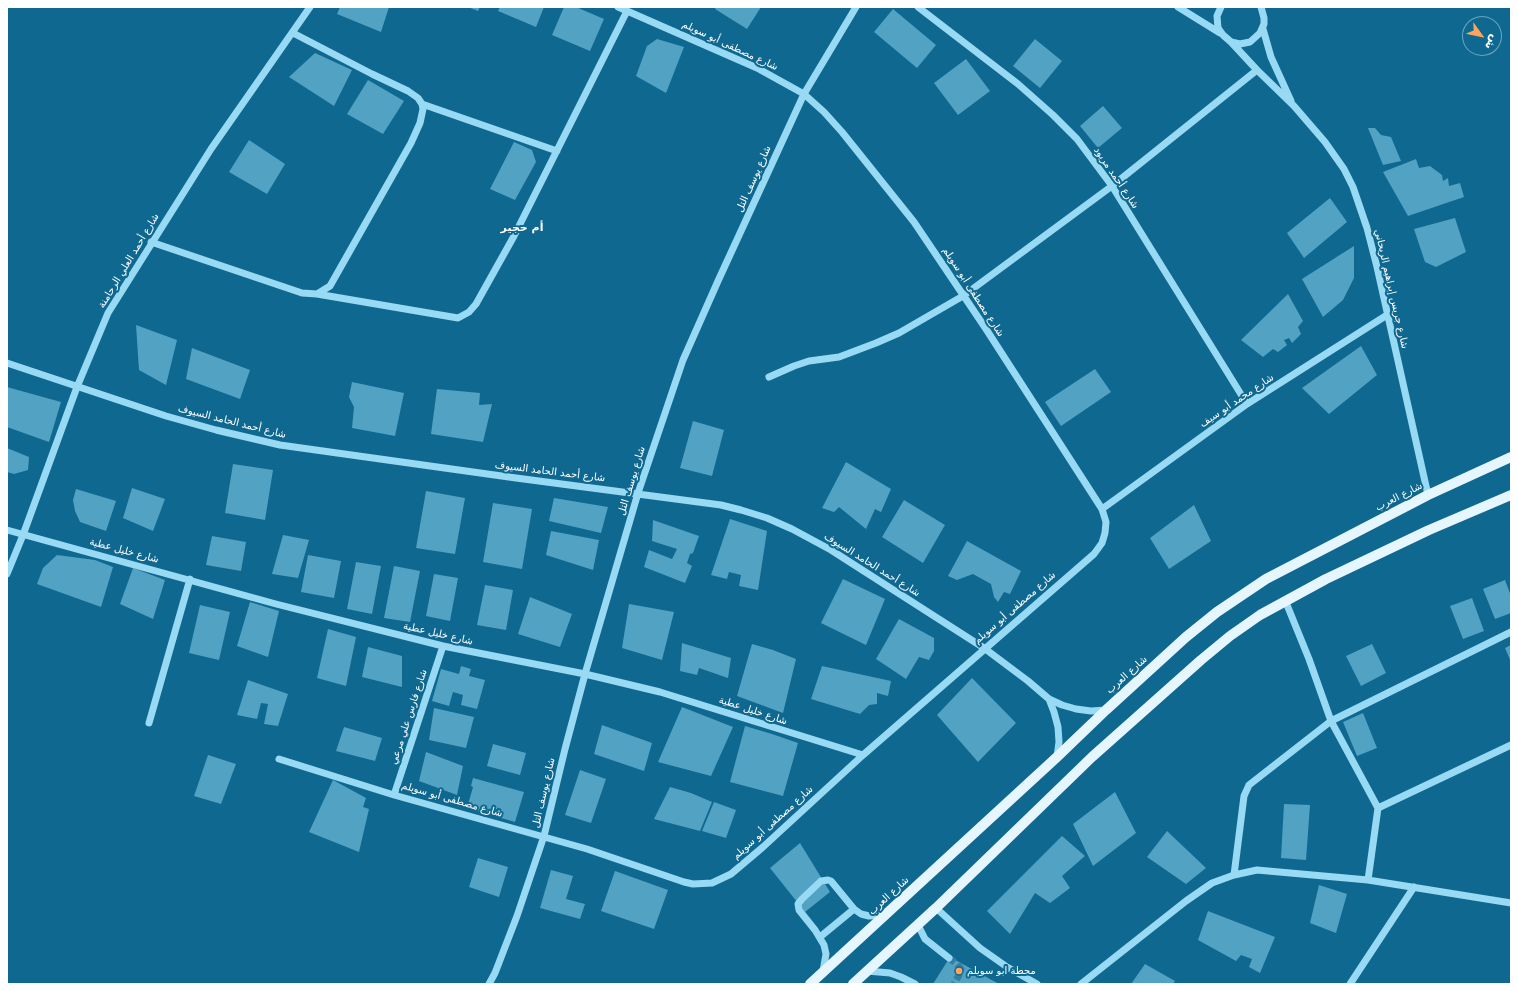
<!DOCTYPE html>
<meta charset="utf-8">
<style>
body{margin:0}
#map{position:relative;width:1518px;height:991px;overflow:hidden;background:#0f6890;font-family:"DejaVu Sans","Noto Naskh Arabic",sans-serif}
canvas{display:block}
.frame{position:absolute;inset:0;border:8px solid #fff;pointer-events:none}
.north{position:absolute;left:1462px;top:16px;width:40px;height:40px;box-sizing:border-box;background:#0f6890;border:1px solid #6fa4bc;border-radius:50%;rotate:123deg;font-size:11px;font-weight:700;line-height:16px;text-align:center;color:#fff}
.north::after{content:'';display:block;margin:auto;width:14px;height:18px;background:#ffa55b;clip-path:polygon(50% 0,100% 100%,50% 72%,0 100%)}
</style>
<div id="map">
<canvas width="1518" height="991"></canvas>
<div class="frame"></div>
<div class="north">ش</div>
</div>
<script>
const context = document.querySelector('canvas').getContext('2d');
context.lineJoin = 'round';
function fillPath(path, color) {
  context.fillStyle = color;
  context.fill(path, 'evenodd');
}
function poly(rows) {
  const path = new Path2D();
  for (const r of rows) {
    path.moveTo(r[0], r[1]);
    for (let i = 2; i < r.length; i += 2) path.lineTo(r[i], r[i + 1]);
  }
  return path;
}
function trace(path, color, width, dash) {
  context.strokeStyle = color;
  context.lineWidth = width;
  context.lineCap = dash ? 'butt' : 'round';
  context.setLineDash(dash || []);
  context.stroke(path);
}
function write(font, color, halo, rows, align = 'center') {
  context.font = font + ' "DejaVu Sans","Noto Naskh Arabic",sans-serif';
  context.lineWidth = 4;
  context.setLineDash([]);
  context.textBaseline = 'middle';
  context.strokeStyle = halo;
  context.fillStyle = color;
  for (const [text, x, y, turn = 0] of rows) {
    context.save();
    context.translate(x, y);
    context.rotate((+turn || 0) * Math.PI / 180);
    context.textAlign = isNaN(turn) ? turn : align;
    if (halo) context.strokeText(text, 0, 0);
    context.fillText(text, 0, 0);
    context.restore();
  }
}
fillPath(poly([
 [340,7,389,7,381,32,337,14],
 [468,7,480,7,478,11],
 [500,7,544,7,536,27,498,11],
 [564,7,576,7,604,19,590,51,552,35],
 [716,7,761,7,747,29,715,9],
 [893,9,936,45,917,68,874,32],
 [657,39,684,47,666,93,636,76,647,46],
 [1035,39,1062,61,1040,88,1013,66],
 [315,53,352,70,334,106,289,77],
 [966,59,990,91,958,115,934,83],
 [368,80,404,101,383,134,347,114],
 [1103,106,1122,128,1098,148,1080,126],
 [1368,128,1375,128,1381,135,1391,137,1401,161,1383,165],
 [249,140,285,164,267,194,229,172],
 [514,142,532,150,536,162,515,200,490,189],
 [1416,159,1419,168,1430,166,1442,175,1443,181,1448,178,1449,186,1460,183,1464,197,1408,216,1383,172],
 [1330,198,1347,222,1304,258,1287,233],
 [1455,218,1466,252,1436,267,1425,262,1414,229],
 [1354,246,1354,278,1343,300,1323,317,1302,279],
 [1288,294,1303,321,1298,327,1301,334,1292,343,1289,338,1284,340,1287,345,1278,352,1273,349,1263,357,1241,340],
 [136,325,177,340,166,385,139,370],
 [1361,346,1377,375,1329,414,1302,388],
 [192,348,250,370,240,399,186,379],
 [1095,369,1111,392,1061,426,1045,402],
 [352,382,404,393,395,436,352,428,354,407,349,397],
 [7,387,61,402,49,442,7,427],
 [437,389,480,393,479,405,492,404,483,442,431,434],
 [693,421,724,430,712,476,680,468],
 [7,448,29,457,28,470,14,474,7,472],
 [846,462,891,489,881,512,875,509,866,529,839,507,834,512,822,508],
 [233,464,273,470,265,520,225,513],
 [132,488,165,499,153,531,123,518],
 [76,489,116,501,106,531,80,522,75,511,73,500],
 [426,491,465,498,455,554,416,548],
 [554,498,608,507,601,533,549,521],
 [904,500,945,525,923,563,882,537],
 [493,503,532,509,522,569,483,562],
 [1194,505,1211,541,1169,569,1150,538],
 [730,519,767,531,758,590,739,586,741,575,729,572,727,579,711,575],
 [653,520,699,536,693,553,690,554,687,563,692,566,685,583,644,567,649,550,672,559,677,549,652,541],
 [551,531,599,540,593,570,546,555],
 [283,535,309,540,298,578,272,574],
 [212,536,246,542,241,571,206,565],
 [967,541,1021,571,1010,594,1004,592,998,602,994,597,991,584,973,574,957,580,948,576],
 [57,555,95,560,113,567,101,607,37,584,43,568],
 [308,555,341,561,334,598,301,592],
 [356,562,381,566,372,614,347,609],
 [394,566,420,571,410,622,384,618],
 [133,568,165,580,153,619,120,604],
 [434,574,458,578,450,621,426,616],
 [843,579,885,599,866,645,821,623],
 [1505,580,1511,596,1511,613,1495,619,1483,589],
 [485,585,513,590,506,630,477,625],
 [530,597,572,614,560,647,518,634],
 [1472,598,1484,631,1463,639,1450,606],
 [250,602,279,611,268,657,237,646],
 [629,604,674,612,662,660,622,648],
 [200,605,230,612,219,660,189,653],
 [899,619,934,638,934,651,929,660,919,657,906,679,876,659],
 [328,629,356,637,346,686,317,678],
 [682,643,731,658,728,678,699,668,697,675,680,671],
 [752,644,773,650,796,659,783,713,737,696],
 [1372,644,1386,673,1361,686,1346,656],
 [1511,645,1511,662,1505,648],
 [368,647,402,656,402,687,362,677],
 [461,666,471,669,469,676,485,680,477,709,461,705,463,695,453,692,449,706,432,701,441,669,459,674],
 [822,666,891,681,888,696,877,693,877,704,869,705,860,714,811,699],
 [972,678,1016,723,978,762,937,715],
 [248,680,288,694,278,726,264,724,268,704,261,703,257,719,237,715],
 [682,707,733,727,711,776,658,762],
 [434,708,474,717,466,748,429,740],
 [1363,713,1377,748,1357,756,1343,722],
 [602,725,652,743,644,771,594,754],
 [745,726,772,734,798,743,783,796,730,782],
 [344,727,382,738,375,761,336,751],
 [493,744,526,753,520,775,487,766],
 [426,752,463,766,457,795,419,781],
 [208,755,236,764,221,804,194,796],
 [580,770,606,779,591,823,565,815],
 [473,778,524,792,515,822,467,808,473,787,471,786],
 [333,780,366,798,363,807,369,809,359,852,309,832],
 [670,787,691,793,712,802,700,831,654,819],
 [1115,792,1136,833,1093,866,1073,824],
 [714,802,736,810,726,838,702,831],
 [1284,804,1310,805,1306,860,1281,858],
 [1167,831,1206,868,1186,884,1147,857],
 [1062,836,1085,856,1062,876,1070,888,1050,903,1035,893,1010,934,987,911],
 [800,843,830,892,805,912,770,868],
 [478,858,508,867,499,897,469,887],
 [551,870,573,876,566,899,585,904,580,919,540,908],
 [615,871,668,890,654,929,601,911],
 [1319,885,1347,894,1336,933,1310,923],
 [1208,911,1275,937,1260,973,1249,967,1252,959,1241,955,1236,961,1198,940],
 [950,957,999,984,933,984],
 [1145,964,1175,981,1173,984,1131,984]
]), '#52a2c3');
trace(poly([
 [949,958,957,964,961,969,959,975,954,984]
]), '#337fa1', 7, [7, 3.5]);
trace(poly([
 [918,7,1018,84,1053,115,1077,139,1112,186,1247,404],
 [1178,7,1220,33],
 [1221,7,1217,16,1218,28,1223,35,1231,42,1240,44,1250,42,1260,33,1264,24,1264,18,1261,7],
 [1263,29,1271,57,1291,101],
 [1231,42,1257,70,1294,106,1325,142,1344,169,1353,187,1367,228,1377,267,1428,495],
 [422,104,557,151],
 [151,242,302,293,317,294,330,286,411,143,420,123,423,109,422,104,418,98,408,91,372,74,293,33],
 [317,294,458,318,469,312,476,304,514,236,627,11],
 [7,363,166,416,216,430,280,445,516,478,721,505,741,510,767,518,792,529,831,550,984,648,1028,681,1049,699,1062,705,1076,709,1091,711,1106,710],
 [769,377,794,366,809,361,839,357,876,343,899,333,963,296,1112,186,1257,70],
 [1102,509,1247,404,1387,315],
 [7,530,276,604,443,646,585,674,660,692,863,755],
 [7,574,23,535,77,387,108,313,211,149,310,7],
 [1285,600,1309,659,1331,721,1378,808],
 [1049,699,1054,712,1058,727,1059,742,1057,757],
 [149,723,190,579],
 [279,759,394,795,587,849,684,882,693,884,712,883,731,874,763,847,863,755,1094,554,1102,543,1105,533,1106,522,1102,509,986,329,914,222,842,132,824,112,804,94,757,68,618,7],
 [394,795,443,646],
 [1234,875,1244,796,1249,785,1331,721,1511,632],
 [1368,880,1378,808,1511,745],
 [936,908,980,948,1007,967,1037,984],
 [918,925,925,939,949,958],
 [820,937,854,909],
 [823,971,826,954,824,945,815,930,799,910,798,904,802,899,821,881,828,880,831,881,854,909,861,914,869,916,884,915],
 [867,971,890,973,901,977,915,984],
 [489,984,495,973,517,916,544,836,565,749,585,674,638,493,683,360,718,281,804,94,856,7],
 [1081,984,1186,901,1212,883,1234,875,1257,870,1368,880,1511,903],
 [1350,984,1414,887]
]), '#98d9f3', 7);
trace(poly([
 [810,984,1057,757,1106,710,1186,637,1217,612,1266,579,1428,495,1511,457],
 [853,984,936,908,1092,757,1201,660,1230,636,1260,615,1326,579,1429,530,1511,495]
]), '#e5f6ff', 10);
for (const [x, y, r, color] of [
 [959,971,4,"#ffa55b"]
]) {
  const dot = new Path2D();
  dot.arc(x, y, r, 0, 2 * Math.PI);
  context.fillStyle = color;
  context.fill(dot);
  trace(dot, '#0f6890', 1.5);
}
write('10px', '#fff', '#0f6890', [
 ["شارع مصطفى أبو سويلم",730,46,25],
 ["شارع أحمد مريود",1116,178,56],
 ["شارع يوسف التل",754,179,-66],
 ["شارع أحمد العلي الرحامنة",129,261,-59],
 ["شارع جريس إبراهيم الريحاني",1391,289,77],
 ["شارع مصطفى أبو سويلم",973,292,57],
 ["شارع محمد أبو سيف",1237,401,-34],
 ["شارع أحمد الحامد السيوف",232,422,14],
 ["شارع أحمد الحامد السيوف",550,472,7],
 ["شارع يوسف التل",632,481,-73],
 ["شارع العرب",1399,497,-27],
 ["شارع خليل عطية",124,551,15],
 ["شارع أحمد الحامد السيوف",872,565,32],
 ["شارع مصطفى أبو سويلم",1015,608,-41],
 ["شارع خليل عطية",438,634,13],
 ["شارع العرب",1127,675,-42],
 ["شارع خليل عطية",753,711,18],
 ["شارع فارس علي مرعي",409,717,-72],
 ["شارع يوسف التل",544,793,-77],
 ["شارع مصطفى أبو سويلم",452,800,16],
 ["شارع مصطفى أبو سويلم",773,823,-42],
 ["شارع العرب",889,896,-43]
]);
write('10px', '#fff', '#0f6890', [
 ["محطة ابو سويلم",967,971]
], 'left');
write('bold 11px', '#fff', '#0f6890', [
 ["أم حجير",522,228]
]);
</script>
